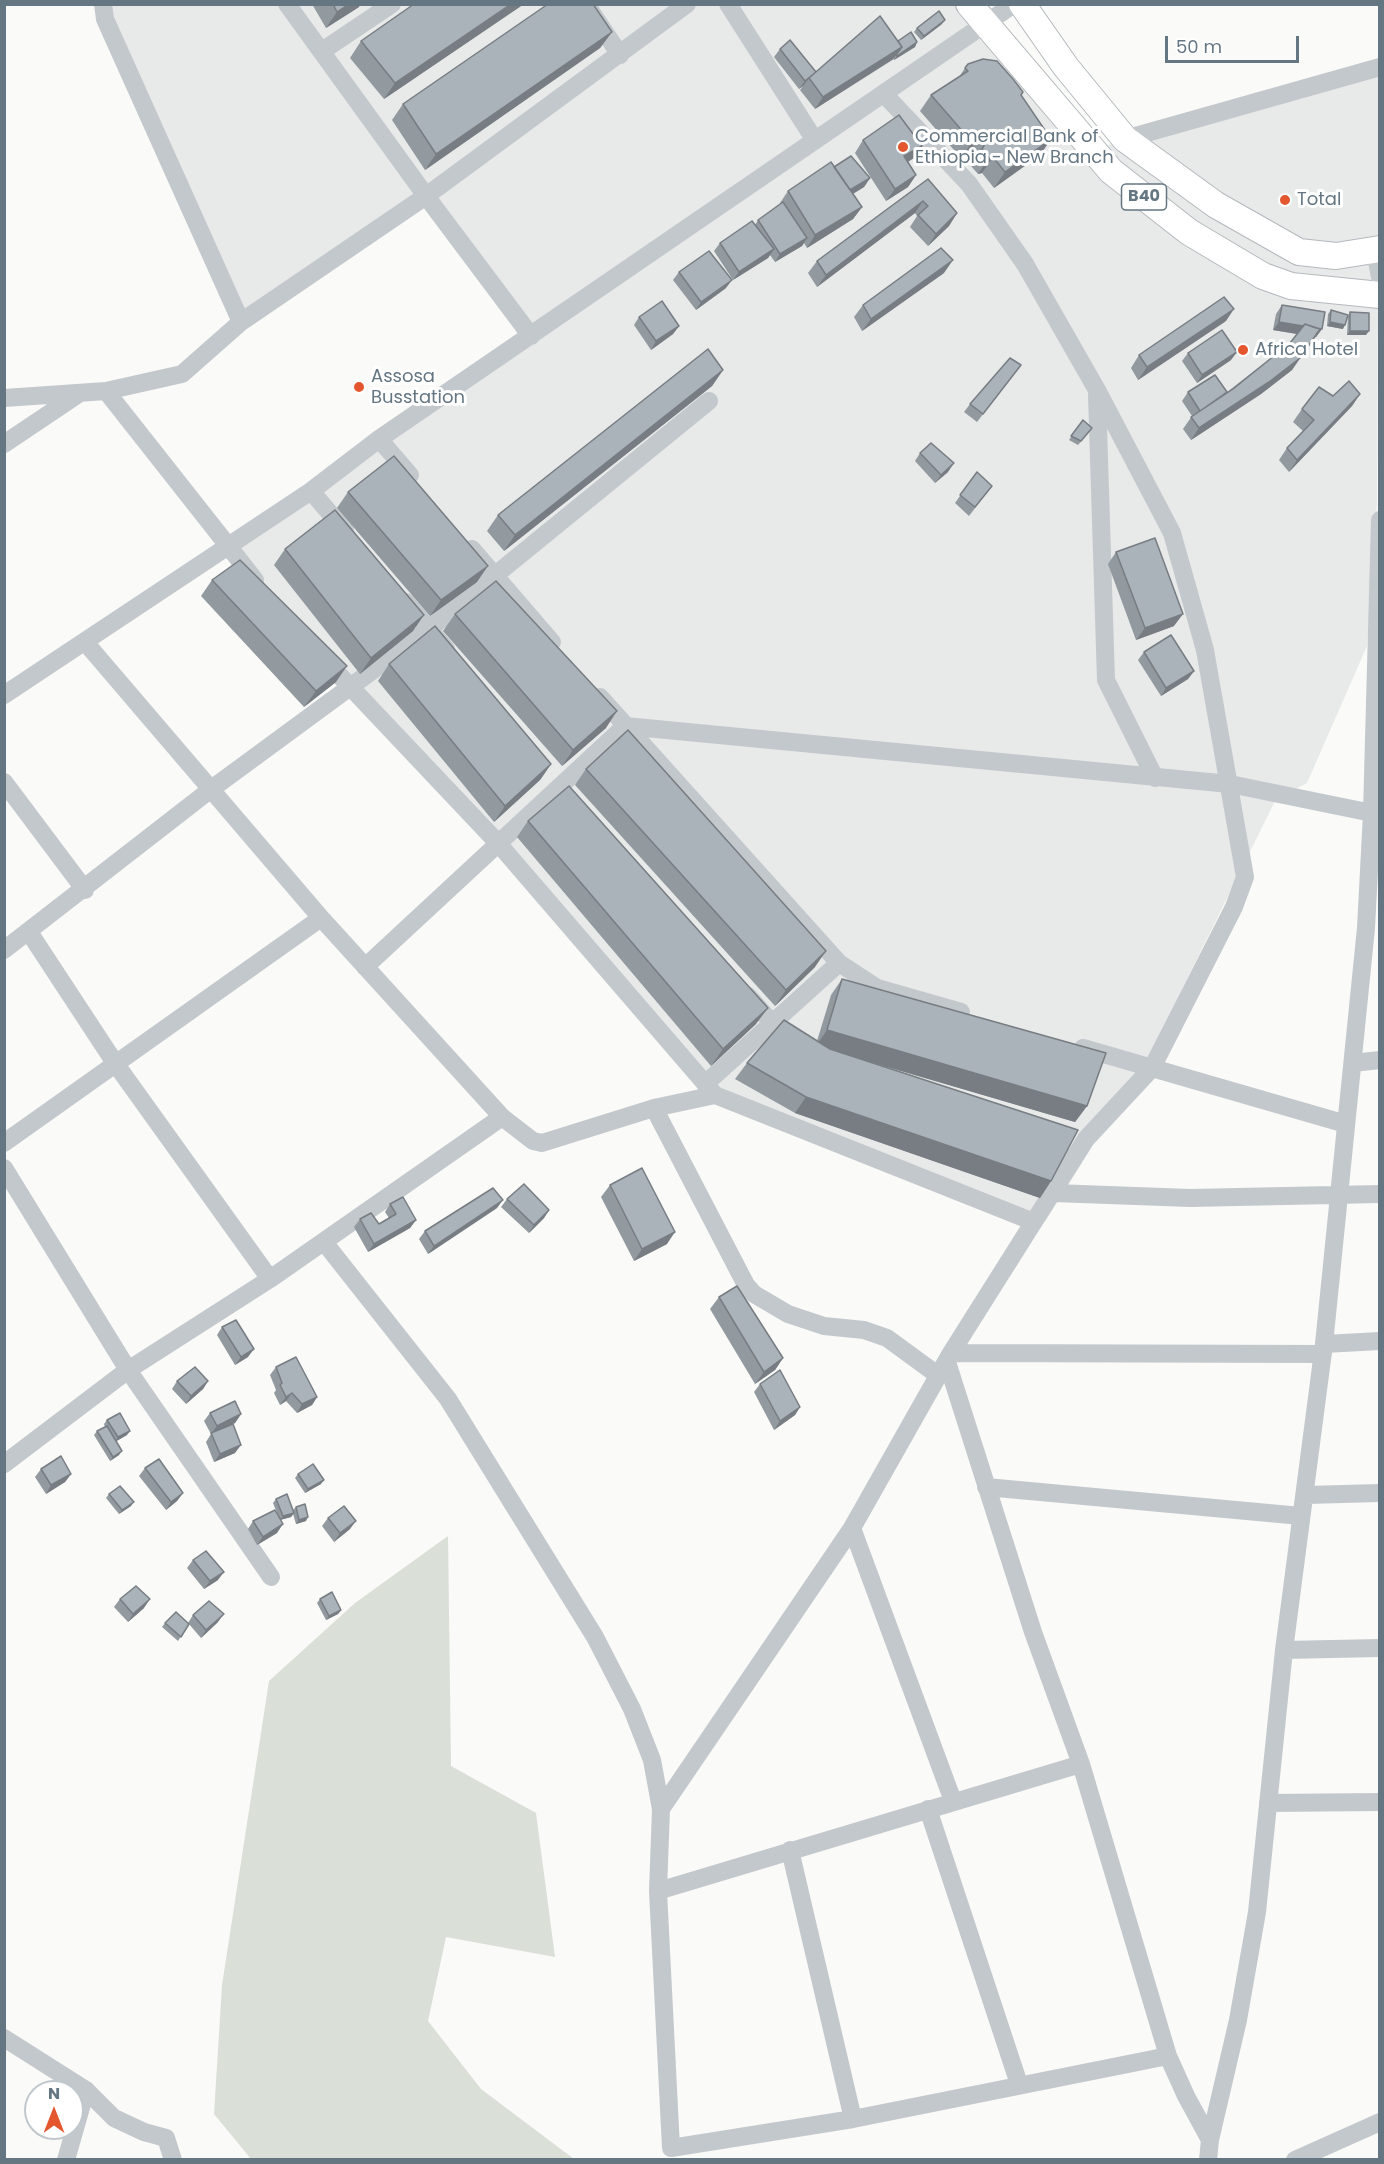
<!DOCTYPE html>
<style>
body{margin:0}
#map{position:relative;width:1384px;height:2164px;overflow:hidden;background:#fafaf8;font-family:Poppins,sans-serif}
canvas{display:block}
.frame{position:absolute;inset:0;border:6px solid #657683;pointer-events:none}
.north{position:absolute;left:24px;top:2080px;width:60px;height:60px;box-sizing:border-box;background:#fff;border:2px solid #c1c8cd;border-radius:50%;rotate:0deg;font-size:16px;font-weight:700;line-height:24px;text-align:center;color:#657683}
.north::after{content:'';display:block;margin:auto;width:21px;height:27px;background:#e4572e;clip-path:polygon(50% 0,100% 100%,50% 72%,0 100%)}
.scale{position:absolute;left:1165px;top:36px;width:134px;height:27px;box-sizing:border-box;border:3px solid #657683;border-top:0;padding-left:8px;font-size:18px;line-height:21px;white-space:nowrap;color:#657683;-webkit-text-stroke:4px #fff;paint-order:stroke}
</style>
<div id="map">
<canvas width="1384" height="2164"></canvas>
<div class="frame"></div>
<div class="north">N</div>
<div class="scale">50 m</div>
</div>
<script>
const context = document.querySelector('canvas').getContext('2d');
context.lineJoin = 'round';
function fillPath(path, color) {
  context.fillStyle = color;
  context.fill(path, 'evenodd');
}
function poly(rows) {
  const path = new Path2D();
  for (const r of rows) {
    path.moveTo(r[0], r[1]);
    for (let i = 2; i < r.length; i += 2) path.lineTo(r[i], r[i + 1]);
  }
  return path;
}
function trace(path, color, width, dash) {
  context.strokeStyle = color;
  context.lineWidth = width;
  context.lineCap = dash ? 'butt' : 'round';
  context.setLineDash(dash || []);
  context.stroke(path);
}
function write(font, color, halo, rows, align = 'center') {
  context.font = font + ' Poppins,sans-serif';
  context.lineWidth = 6;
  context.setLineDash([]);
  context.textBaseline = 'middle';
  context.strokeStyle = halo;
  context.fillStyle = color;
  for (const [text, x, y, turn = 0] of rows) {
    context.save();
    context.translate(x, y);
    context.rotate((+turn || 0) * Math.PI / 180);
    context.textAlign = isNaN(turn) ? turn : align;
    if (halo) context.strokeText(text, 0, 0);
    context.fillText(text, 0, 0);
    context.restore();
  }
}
fillPath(poly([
 [106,5,684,5,622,59,697,5,985,5,1101,147,1379,72,1377,503,1367,646,1307,783,1276,799,1150,1054,1045,1222,710,1088,226,545,524,333,428,192,243,318]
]), '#e8e9e9');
fillPath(poly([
 [448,1536,451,1766,536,1813,555,1957,446,1937,428,2021,481,2089,574,2159,251,2159,214,2114,222,1985,269,1681,355,1603]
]), '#dadfd7');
const highway = poly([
 [969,4,1111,171,1189,232,1263,276,1291,286,1380,295],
 [1022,4,1066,67,1125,139,1216,205,1299,252,1336,256,1380,249]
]);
trace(highway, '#b4b9bd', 28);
trace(poly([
 [103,4,105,19,241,322],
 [287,4,426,196,531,336],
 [586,4,620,55],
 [728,4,814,139],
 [322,51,392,4],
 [884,94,969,184,1025,264,1097,390,1172,533,1205,650,1245,877,1234,907,1152,1068,1086,1139,951,1353,852,1528,661,1809,658,1891,671,2148,853,2119,1168,2056,1186,2096,1210,2140],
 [1125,139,1380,67],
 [1375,250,1380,277],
 [106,391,255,580],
 [1097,395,1106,680,1155,778],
 [4,398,106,391,182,374,241,322,426,196,687,4],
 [379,439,410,475],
 [4,444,80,393],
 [311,491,345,531],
 [472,549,552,642],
 [406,602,446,649],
 [85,642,321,918,502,1117],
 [324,659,497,842,715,1095,1034,1222],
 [4,695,311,491,379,439,1014,4],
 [600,697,839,963,877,988,961,1012],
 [4,782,85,890],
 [29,932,115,1063,270,1279],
 [4,950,210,790,429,629,709,401],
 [365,967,625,726,1230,784,1372,813],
 [748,996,773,1024,799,1040],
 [1083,1048,1346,1124],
 [1353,1063,1380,1060],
 [705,1084,839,963],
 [654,1108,746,1285,754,1294,788,1314,824,1326,864,1330,887,1338,939,1376],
 [4,1143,321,918],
 [4,1168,128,1370,271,1577],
 [1054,1193,1190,1198,1380,1194],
 [324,1242,448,1399,595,1637,632,1709,652,1760,661,1809],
 [1324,1344,1380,1341],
 [951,1353,1323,1354],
 [947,1362,1033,1632,1081,1764,1168,2056],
 [4,1464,128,1370,270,1279,502,1117,533,1141,542,1143,654,1108,715,1095],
 [986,1487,1301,1516],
 [1306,1495,1380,1493],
 [852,1528,953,1801],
 [1284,1650,1380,1648],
 [1268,1803,1380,1802],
 [928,1809,1019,2084],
 [790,1850,853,2119],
 [658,1891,1081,1764],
 [4,2038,86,2090,114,2118,144,2132,166,2138,173,2160],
 [66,2160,86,2090],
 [1208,2160,1210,2140,1238,2020,1257,1912,1284,1650,1324,1344,1366,928,1372,813,1380,520],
 [1295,2160,1380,2122]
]), '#c3c8cc', 18);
trace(highway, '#fff', 26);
fillPath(poly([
 [312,4,360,4,359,7,326,28],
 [524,4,384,99,350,58,361,41],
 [942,24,921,40,914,32,917,28],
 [612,32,600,48,425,170,392,120,403,104],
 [898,41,917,42,915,47,894,60,894,59,815,109,800,90,803,86,799,89,774,57,780,49,816,72],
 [965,68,1021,95,1051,139,1040,155,994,188,982,173,978,174,971,166,973,160,966,156,961,158,920,111,931,95,959,77],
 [863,140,914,158,908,162,916,175,908,187,886,201,855,153],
 [835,167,870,178,864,187,853,194,862,207,853,219,807,248,804,243,802,246,775,262,770,255,768,258,733,280,714,251,720,243,755,225,758,220,780,204,780,203,788,191],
 [928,179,957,213,949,226,928,246,910,227,917,216,915,213,817,287,808,273,817,261],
 [679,272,726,288,696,310,673,280],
 [944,273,862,331,854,317,863,305],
 [1282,305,1322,329,1316,337,1315,337,1292,370,1261,394,1191,440,1183,429,1192,416,1182,401,1188,392,1227,392,1290,343,1297,334,1273,330,1276,314],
 [1331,310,1343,329,1327,326,1328,314],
 [1350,312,1366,335,1347,335,1348,316],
 [639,317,679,326,673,334,651,350,634,325],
 [1226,321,1138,380,1131,368,1139,355],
 [1188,353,1231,360,1197,383,1182,361],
 [1021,365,977,422,964,412,970,404],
 [723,370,712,386,504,551,487,531,498,515],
 [1360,394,1352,406,1289,472,1279,460,1287,448,1303,431,1293,422,1302,409,1333,396],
 [1083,420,1089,432,1078,445,1069,440],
 [920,453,948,472,935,483,915,461],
 [977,472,992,486,969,516,955,503],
 [348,492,477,582,430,616,337,508],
 [285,549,413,631,360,674,274,565],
 [1116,552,1174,626,1136,640,1108,564],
 [212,580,336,682,304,707,201,596],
 [455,614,606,728,562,766,443,631],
 [1144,652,1194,671,1188,679,1161,696,1138,660],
 [389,664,551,764,540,780,494,822,378,681],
 [586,769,815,967,775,1006,575,785],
 [528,821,756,1024,711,1066,517,837],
 [842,979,1087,1106,1075,1122,860,1059,1051,1181,1040,1198,795,1113,735,1079,747,1063,817,1041,831,995],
 [610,1185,667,1244,634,1261,601,1197],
 [507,1199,549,1210,544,1218,529,1233,501,1207],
 [390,1204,416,1220,410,1228,368,1252,354,1227,360,1219,379,1224,389,1218,385,1212],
 [497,1208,428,1254,419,1239,425,1231],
 [719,1297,783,1358,775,1370,755,1384,710,1309],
 [222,1327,248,1357,235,1365,217,1335],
 [276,1367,317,1397,312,1405,297,1413,286,1401,280,1405,274,1393,276,1390,270,1375],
 [177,1381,208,1381,203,1389,186,1404,172,1389],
 [760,1384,800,1407,795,1415,774,1430,754,1392],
 [210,1413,241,1414,235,1423,224,1428,235,1453,214,1462,206,1442,211,1434,204,1421],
 [107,1420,127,1435,116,1441,119,1455,110,1461,94,1435,97,1431,105,1427,104,1424],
 [145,1468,183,1493,177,1501,166,1510,139,1476],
 [41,1469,71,1474,65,1482,46,1494,35,1477],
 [298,1474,321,1484,305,1493,295,1478],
 [109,1494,131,1506,119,1514,106,1498],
 [276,1499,293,1510,296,1507,306,1521,296,1524,293,1514,291,1517,280,1520,277,1533,257,1545,248,1529,253,1521,279,1518,273,1503],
 [328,1518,350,1529,334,1542,322,1526],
 [193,1560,218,1580,204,1589,187,1568],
 [120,1599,144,1608,128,1622,114,1607],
 [320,1599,341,1610,338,1614,326,1620,317,1603],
 [193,1615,218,1622,201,1638,189,1624,178,1641,162,1627,165,1623,188,1623]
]), '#929a9f');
fillPath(poly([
 [349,4,360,4,359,7,326,28,337,12],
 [511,4,524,4,384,99,395,83],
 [945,20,942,24,921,40,924,36],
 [612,32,600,48,425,170,436,154],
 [917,42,915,47,894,60,897,56],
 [902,47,893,59,815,109,823,97],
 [809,78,803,86,799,89,805,81],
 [1051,139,1040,155,994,188,1005,172],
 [977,140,966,156,961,158,972,142],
 [922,146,914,158,896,168,904,156],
 [993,157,982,173,978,174,989,158],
 [916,175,908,187,886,201,895,189],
 [870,178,864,187,844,199,850,191],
 [923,201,915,213,817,287,826,275],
 [862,207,853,219,807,248,815,235],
 [957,213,949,226,928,246,936,234],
 [807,238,802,246,775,262,780,254],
 [774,249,768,258,733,280,739,272],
 [953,260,944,273,862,331,871,319],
 [732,280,726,288,696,310,701,302],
 [1234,309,1226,321,1138,380,1147,367],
 [1279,322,1322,329,1316,337,1273,330],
 [1330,322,1345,325,1343,329,1327,326],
 [679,326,673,334,651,350,656,341],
 [1350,331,1369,331,1366,335,1347,335],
 [1237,352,1231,360,1197,383,1202,375],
 [1300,358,1292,370,1261,394,1191,440,1199,428],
 [723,370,712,386,504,551,515,535],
 [1360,394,1352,406,1289,472,1297,460],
 [954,463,948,472,935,483,941,475],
 [488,566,477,582,430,616,441,600],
 [1183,614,1174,626,1136,640,1145,628],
 [424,615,413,631,360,674,371,658],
 [347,666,336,682,304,707,316,691],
 [1194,671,1188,679,1161,696,1166,688],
 [617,711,606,728,562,766,573,750],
 [551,764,540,780,494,822,505,806],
 [826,951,815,967,775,1006,786,990],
 [768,1008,756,1024,711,1066,723,1049],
 [827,1030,1087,1106,1075,1122,816,1046],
 [806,1097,1051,1181,1040,1198,795,1113],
 [503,1200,497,1208,428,1254,434,1246],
 [549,1210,544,1218,529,1233,534,1225],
 [416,1220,410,1228,368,1252,374,1244],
 [675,1232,667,1244,634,1261,642,1249],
 [254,1349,248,1357,235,1365,241,1357],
 [783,1358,775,1370,755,1384,764,1372],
 [208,1381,203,1389,186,1404,191,1396],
 [292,1393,286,1401,280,1405,286,1397],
 [317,1397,312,1405,297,1413,302,1404],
 [800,1407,795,1415,774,1430,780,1421],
 [241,1414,235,1423,211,1434,217,1426],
 [130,1431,127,1435,115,1442,118,1437],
 [241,1445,235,1453,214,1462,220,1454],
 [122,1451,119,1455,110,1461,113,1457],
 [71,1474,65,1482,46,1494,51,1485],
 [324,1480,321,1484,305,1493,308,1489],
 [183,1493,177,1501,166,1510,171,1502],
 [134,1502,131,1506,119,1514,122,1510],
 [294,1513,291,1517,280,1520,283,1516],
 [308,1517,306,1521,296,1524,299,1520],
 [356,1521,350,1529,334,1542,340,1533],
 [283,1524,277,1533,257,1545,263,1537],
 [224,1572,218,1580,204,1589,210,1581],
 [150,1599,144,1608,128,1622,133,1614],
 [341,1610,338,1614,326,1620,329,1616],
 [224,1614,218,1622,201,1638,206,1630]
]), '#777d82');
const building = poly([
 [333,4,349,4,337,12,333,4],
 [414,4,511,4,395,83,361,41,414,4],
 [548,4,593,4,612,32,436,154,403,104,548,4],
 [939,11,945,20,924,36,917,28,939,11],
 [880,16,902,47,823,97,809,78,880,16],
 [911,32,917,42,897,56,896,55,902,47,898,41,911,32],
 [790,40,816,72,805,81,780,49,790,40],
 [983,59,997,61,1013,79,1023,92,1021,95,1051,139,1005,172,993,157,989,158,982,149,985,144,977,140,972,142,931,95,968,71,965,68,968,64,983,59],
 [899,115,922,146,904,156,916,175,895,189,863,140,899,115],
 [851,156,870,178,850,190,834,167,851,156],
 [831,162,862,207,815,235,788,191,831,162],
 [928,179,957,213,936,234,918,215,928,206,923,201,826,275,817,261,928,179],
 [783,202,807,238,780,254,758,220,783,202],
 [752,221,774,249,739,272,720,243,752,221],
 [941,248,953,260,871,319,863,305,941,248],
 [709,251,732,280,701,302,679,272,709,251],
 [1224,297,1234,309,1147,367,1139,355,1224,297],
 [662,301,679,326,656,341,639,317,662,301],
 [1282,305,1325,312,1322,329,1316,328,1305,324,1303,326,1279,322,1282,305],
 [1331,310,1348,315,1345,325,1330,322,1331,310],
 [1350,312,1369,313,1369,331,1350,331,1350,312],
 [1305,324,1320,329,1300,358,1269,382,1199,428,1191,417,1233,389,1290,343,1305,324],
 [1222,330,1237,352,1202,375,1188,353,1222,330],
 [708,349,723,370,515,535,498,515,708,349],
 [1010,358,1021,365,983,414,970,404,1010,358],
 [1215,375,1227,392,1200,411,1188,392,1215,375],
 [1349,381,1360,394,1297,460,1287,448,1314,420,1302,409,1319,387,1333,396,1349,381],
 [1083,420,1092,428,1081,441,1071,436,1083,420],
 [931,443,954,463,941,475,920,453,931,443],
 [394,456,488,566,441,600,348,492,394,456],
 [977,472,992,486,975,507,960,495,977,472],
 [335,510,424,615,371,658,285,549,335,510],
 [1155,538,1183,614,1145,628,1116,552,1155,538],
 [240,560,347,666,316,691,212,580,240,560],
 [496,581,617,711,573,750,455,614,496,581],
 [435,626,551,764,505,806,389,664,435,626],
 [1171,635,1194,671,1166,688,1144,652,1171,635],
 [628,730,826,951,786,990,586,769,628,730],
 [569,786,768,1008,723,1049,528,821,569,786],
 [842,979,1106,1053,1087,1106,827,1030,842,979],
 [784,1020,830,1049,1078,1130,1051,1181,806,1097,747,1063,784,1020],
 [642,1168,675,1232,642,1249,610,1185,642,1168],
 [524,1184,549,1210,534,1225,507,1199,524,1184],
 [493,1188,503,1200,434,1246,425,1231,493,1188],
 [403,1197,416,1220,374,1244,360,1219,371,1213,379,1224,396,1214,390,1204,403,1197],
 [737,1286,783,1358,764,1372,719,1297,737,1286],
 [236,1320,254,1349,241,1357,222,1327,236,1320],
 [296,1357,317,1397,302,1404,292,1393,286,1397,280,1385,282,1383,276,1367,296,1357],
 [195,1367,208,1381,191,1396,177,1381,195,1367],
 [780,1370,800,1407,780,1421,760,1384,780,1370],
 [235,1401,241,1414,217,1426,210,1413,235,1401],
 [120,1413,130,1431,118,1437,107,1420,120,1413],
 [233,1424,241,1445,220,1454,211,1433,233,1424],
 [107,1426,122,1451,113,1457,97,1431,107,1426],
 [61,1456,71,1474,51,1485,41,1469,61,1456],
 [159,1459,183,1493,171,1502,145,1468,159,1459],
 [313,1464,324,1480,308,1489,298,1474,313,1464],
 [120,1486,134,1502,122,1510,109,1494,120,1486],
 [287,1494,294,1513,283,1516,276,1499,287,1494],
 [305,1504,308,1517,299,1520,296,1507,305,1504],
 [344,1506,356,1521,340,1533,328,1518,344,1506],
 [275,1510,283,1524,263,1537,253,1521,275,1510],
 [206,1551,224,1572,210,1581,193,1560,206,1551],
 [136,1586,150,1599,133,1614,120,1599,136,1586],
 [332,1592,341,1610,329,1616,320,1599,332,1592],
 [209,1601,224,1614,206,1630,193,1615,209,1601],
 [176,1612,189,1624,181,1637,165,1623,176,1612]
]);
fillPath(building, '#aab3b9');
trace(building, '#777d82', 1.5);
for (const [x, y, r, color] of [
 [903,147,6,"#e4572e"],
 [1285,200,6,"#e4572e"],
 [1243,350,6,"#e4572e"],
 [359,387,6,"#e4572e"]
]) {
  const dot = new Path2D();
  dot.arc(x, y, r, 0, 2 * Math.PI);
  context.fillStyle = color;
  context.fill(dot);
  trace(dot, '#fff', 2);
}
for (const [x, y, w] of [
 [1144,197,45]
]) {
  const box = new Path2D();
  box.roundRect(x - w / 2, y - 13, w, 26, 4.5);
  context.fillStyle = '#fff';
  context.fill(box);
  trace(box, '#657683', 1.5);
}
write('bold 16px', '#657683', null, [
 ["B40",1144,197]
]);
write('18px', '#657683', '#fff', [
 ["Commercial Bank of",915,137],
 ["Ethiopia - New Branch",915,158],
 ["Total",1297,200],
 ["Africa Hotel",1255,350],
 ["Assosa",371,377],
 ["Busstation",371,398]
], 'left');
</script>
